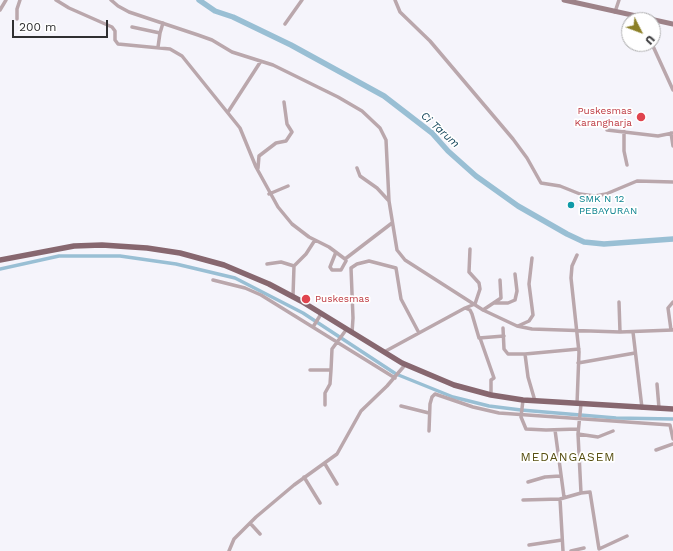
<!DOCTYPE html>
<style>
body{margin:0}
#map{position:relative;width:673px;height:551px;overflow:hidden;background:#f5f4fb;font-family:"Work Sans",sans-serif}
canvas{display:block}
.north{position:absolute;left:621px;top:12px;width:40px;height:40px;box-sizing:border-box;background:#fff;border:1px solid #acacad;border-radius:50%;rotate:132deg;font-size:11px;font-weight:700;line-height:16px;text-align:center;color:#2f2f31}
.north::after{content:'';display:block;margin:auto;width:14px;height:18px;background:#8c8027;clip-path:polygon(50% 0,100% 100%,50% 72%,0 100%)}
.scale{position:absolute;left:12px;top:20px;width:96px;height:18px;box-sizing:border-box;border:2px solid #2f2f31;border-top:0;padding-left:5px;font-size:12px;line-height:14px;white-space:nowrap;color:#2f2f31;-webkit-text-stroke:3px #fff;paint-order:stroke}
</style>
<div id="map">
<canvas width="673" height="551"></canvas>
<div class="north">U</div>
<div class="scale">200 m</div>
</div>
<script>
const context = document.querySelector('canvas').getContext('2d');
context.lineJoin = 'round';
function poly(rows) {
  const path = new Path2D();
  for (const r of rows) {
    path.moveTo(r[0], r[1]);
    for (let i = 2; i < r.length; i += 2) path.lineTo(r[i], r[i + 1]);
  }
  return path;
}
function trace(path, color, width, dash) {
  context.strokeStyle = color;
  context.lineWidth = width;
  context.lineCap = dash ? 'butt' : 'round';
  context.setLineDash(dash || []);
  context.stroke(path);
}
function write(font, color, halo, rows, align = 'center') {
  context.font = font + ' "Work Sans",sans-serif';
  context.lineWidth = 3.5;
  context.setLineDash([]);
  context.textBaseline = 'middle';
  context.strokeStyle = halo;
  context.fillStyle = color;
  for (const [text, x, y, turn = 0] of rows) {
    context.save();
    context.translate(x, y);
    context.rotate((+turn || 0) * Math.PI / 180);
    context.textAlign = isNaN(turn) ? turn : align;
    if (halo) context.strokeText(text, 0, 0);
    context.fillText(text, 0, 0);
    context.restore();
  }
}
trace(poly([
 [0,269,59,256,120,256,176,264,235,278,303,313,396,374,453,397,489,406,521,410,616,418,673,419]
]), '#99bfd4', 3.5);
trace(poly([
 [199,0,215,11,233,17,291,45,384,96,432,133,448,151,476,176,518,206,567,234,584,242,604,244,673,239]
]), '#99bfd4', 5.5);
trace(poly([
 [56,0,69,8,112,27,115,31,115,40,118,44,170,49,182,56,240,128,256,167,278,207,292,224,309,237,329,247,345,259,392,223],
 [111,0,118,6,129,12,198,35,212,40,232,52,273,65,338,97,362,111,380,128,386,140,389,201,397,250,405,260,483,310,517,326,532,329,620,332,673,330],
 [395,0,400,12,430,41,513,139,527,158,541,183,560,186,580,194,595,196,606,194,637,181,673,182],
 [0,10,6,0],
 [615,12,619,0],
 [17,19,17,9,20,0],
 [285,24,302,0],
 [132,27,160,33,158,47],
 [160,33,163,23],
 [652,44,673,90],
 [228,112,261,61],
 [607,130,658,136,673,133],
 [624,131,624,151,627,165],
 [671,133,673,146],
 [258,168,259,156,276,143,286,141,292,132,287,124,284,102],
 [357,168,360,176,377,188,389,201],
 [269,194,288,186],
 [336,252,330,267,332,270,341,270,346,261],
 [577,255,572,266,571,278,579,352,577,404],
 [267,264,281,262,294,266],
 [213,280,245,288,261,295,395,378],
 [293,296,294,266,306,254,315,240],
 [619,302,620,332],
 [495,303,508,303,515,300,517,291,515,274],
 [465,308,475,304,480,289,479,283,469,272,470,249],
 [483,310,501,298,500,280],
 [518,326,529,321,533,315,529,284,532,258],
 [313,327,321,314],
 [503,328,504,349,508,354,525,354,579,349],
 [671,330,668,308,673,302],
 [633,332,642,408],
 [352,333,353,318,351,268,357,264,369,261,396,268,401,299,419,333],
 [480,338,494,378,491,380,491,395],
 [384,352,465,308,470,310,472,314,479,338,504,336],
 [525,354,528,377,535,401],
 [578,363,635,353],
 [310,370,331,370,332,349,346,330],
 [657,384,659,408],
 [523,400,521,417,526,429,546,430,578,429],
 [325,405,325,393,330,384,331,370],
 [401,406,429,413],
 [555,430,564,497],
 [429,431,430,404,432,397,435,394,473,407,499,413,670,425,673,439],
 [578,434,598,437,613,431],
 [656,450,673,444],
 [325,464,337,484],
 [304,477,320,503],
 [528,482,545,477,560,476],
 [581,493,590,492,599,549,627,536],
 [523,500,560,499],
 [250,523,260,534],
 [529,545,562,540],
 [229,551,234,539,256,517,294,485,337,454,361,411,387,386,405,365],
 [563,551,560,499,581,493,578,434,581,404],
 [571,551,584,548]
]), '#baa7ac', 3.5);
trace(poly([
 [564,0,673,24]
]), '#9d8288', 5);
trace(poly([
 [0,260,74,246,102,245,147,248,180,253,224,265,269,284,301,301,402,363,454,385,491,395,523,400,673,409]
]), '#87676f', 5.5);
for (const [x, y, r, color] of [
 [641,117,5,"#e0444e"],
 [571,205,4,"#0f9aa8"],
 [306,299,5,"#e0444e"]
]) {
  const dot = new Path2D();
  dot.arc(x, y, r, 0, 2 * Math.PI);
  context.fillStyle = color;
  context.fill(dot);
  trace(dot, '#fff', 1.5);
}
write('10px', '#be3a42', '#fff', [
 ["Puskesmas",632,111],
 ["Karangharja",632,123],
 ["Puskesmas",315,299,"left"]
], 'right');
write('10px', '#0d838f', '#fff', [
 ["SMK N 12",579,199],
 ["PEBAYURAN",579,211]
], 'left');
write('italic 11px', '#0b3f55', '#fff', [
 ["Ci Tarum",440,130,42]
]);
context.letterSpacing = '1px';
write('12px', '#574f11', '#fff', [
 ["MEDANGASEM",568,457]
]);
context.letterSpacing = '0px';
</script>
